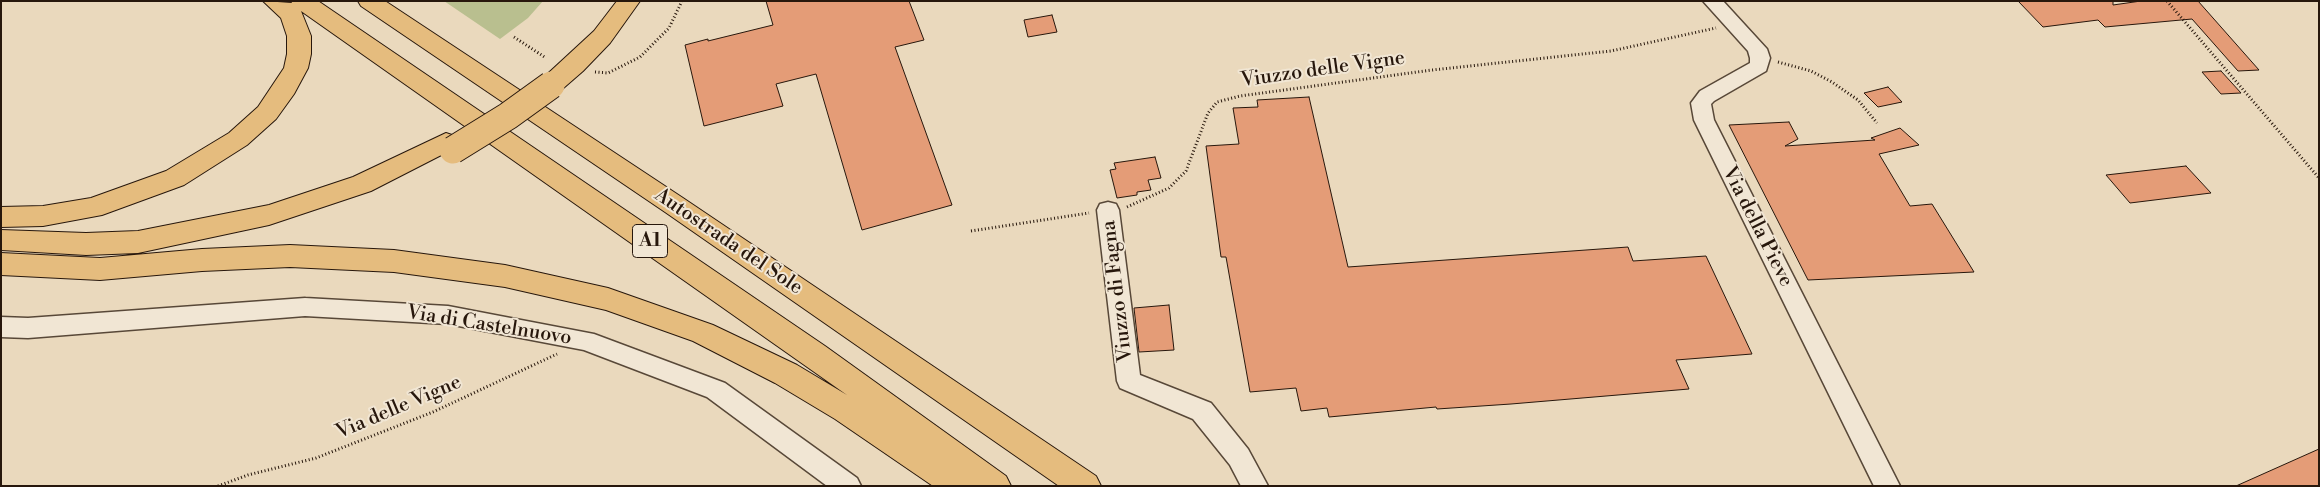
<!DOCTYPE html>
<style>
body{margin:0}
#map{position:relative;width:2320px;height:487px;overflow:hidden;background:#ead9bd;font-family:"Libre Bodoni",serif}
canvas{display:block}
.frame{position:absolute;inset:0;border:2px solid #27170c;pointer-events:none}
</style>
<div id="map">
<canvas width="2320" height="487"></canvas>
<div class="frame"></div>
</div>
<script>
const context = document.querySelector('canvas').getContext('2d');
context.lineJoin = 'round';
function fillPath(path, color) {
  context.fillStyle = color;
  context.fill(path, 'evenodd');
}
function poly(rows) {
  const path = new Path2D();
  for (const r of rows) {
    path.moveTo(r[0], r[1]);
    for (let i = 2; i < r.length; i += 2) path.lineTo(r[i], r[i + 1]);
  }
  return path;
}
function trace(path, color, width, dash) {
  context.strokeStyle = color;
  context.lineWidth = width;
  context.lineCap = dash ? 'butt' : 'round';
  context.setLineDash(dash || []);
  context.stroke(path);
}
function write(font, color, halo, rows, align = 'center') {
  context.font = font + ' "Libre Bodoni",serif';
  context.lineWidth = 4;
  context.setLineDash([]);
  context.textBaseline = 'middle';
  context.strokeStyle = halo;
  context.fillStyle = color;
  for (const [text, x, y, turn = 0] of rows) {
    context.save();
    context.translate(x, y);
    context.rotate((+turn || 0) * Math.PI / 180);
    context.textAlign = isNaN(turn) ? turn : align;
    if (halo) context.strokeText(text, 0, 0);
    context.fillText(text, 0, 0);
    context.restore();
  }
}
fillPath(poly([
 [444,1,543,1,528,18,500,39]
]), '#b9bf8f');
const building = poly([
 [766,1,909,1,924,40,895,47,952,205,862,230,816,74,776,84,783,106,704,126,685,45,708,39,708,41,773,25,766,1],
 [2018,1,2113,1,2113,5,2141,1,2198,1,2259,70,2238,71,2192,19,2105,27,2098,20,2043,27,2018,1],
 [1052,15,1057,32,1028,37,1024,20,1052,15],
 [2221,71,2241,93,2221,94,2202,72,2221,71],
 [1888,87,1902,102,1878,107,1864,93,1888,87],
 [1309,97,1348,267,1628,247,1633,261,1706,256,1752,354,1676,360,1689,389,1511,404,1437,409,1436,407,1329,417,1327,408,1301,411,1296,388,1250,392,1226,257,1221,257,1206,146,1239,144,1233,108,1258,107,1257,100,1309,97],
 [1789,122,1798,139,1785,146,1875,140,1871,138,1900,128,1919,145,1879,154,1910,206,1932,204,1974,272,1808,280,1729,125,1789,122],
 [1155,157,1161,178,1148,180,1151,190,1137,192,1137,195,1117,198,1110,170,1116,169,1114,163,1155,157],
 [2186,166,2211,193,2130,203,2106,175,2186,166],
 [1169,305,1174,350,1139,352,1134,308,1169,305],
 [2319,449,2319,486,2236,486,2319,449]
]);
fillPath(building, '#e49c77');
trace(building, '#27170c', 1);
const street = poly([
 [1703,1,1723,1,1767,49,1770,58,1766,71,1714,101,1711,104,1714,120,1900,486,1874,486,1694,120,1691,103,1700,91,1750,63,1750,58,1748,51,1703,1],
 [1108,202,1116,204,1119,210,1140,375,1211,403,1248,449,1268,486,1241,486,1230,465,1193,419,1120,388,1117,381,1097,210,1100,204,1108,202],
 [305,298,448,306,594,334,725,383,857,478,861,486,827,486,707,397,584,350,448,324,305,316,28,338,1,337,1,317,28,318,305,298]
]);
const highway = poly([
 [263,1,292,3,291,1,318,1,825,346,1006,476,1011,486,933,486,835,419,775,383,693,341,606,310,505,287,394,272,290,267,202,271,100,280,1,275,1,253,100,258,202,249,290,245,394,250,505,265,608,288,713,325,797,365,847,395,301,11,311,36,311,54,308,68,294,94,276,119,247,145,184,185,102,215,43,226,1,227,1,207,43,206,91,198,166,171,229,133,258,107,284,68,287,54,287,36,281,18,263,1],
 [358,1,385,1,683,198,1096,476,1101,486,1059,486,665,212,361,6,358,1],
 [617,1,640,1,610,43,583,71,560,91,551,93,542,91,539,85,542,79,594,31,617,1],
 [446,133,455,136,459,142,455,148,371,191,269,225,138,253,86,255,1,250,1,230,86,233,138,231,269,205,353,177,446,133]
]);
trace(street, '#584838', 3);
trace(highway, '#27170c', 2);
trace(poly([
 [2167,1,2319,178],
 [514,37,546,58],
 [1778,62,1811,71,1832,82,1858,100,1877,123],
 [595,72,608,73,640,57,669,28,682,1],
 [1127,207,1169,188,1186,171,1208,113,1217,102,1240,96,1432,70,1611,51,1716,28],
 [971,231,1089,213],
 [218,486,248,475,316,458,433,412,557,354]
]), '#27170c', 3, [1, 2.5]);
fillPath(street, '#f1e6d4');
fillPath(highway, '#e5bc7e');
const highwayBridge = poly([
 [453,150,508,116,551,85]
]);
trace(highwayBridge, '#27170c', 29, []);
trace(highwayBridge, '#e5bc7e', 27);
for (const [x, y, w] of [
 [650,241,35]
]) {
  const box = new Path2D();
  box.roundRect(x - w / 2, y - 16.5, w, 33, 4);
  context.fillStyle = '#f1e6d4';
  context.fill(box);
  trace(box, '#27170c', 1);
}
write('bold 19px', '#27170c', null, [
 ["A1",650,241]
]);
write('20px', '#27170c', '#f1e6d4', [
 ["Viuzzo delle Vigne",1323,70,-8],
 ["Via della Pieve",1757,227,63],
 ["Autostrada del Sole",728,242,34],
 ["Viuzzo di Fagna",1118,291,-97],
 ["Via di Castelnuovo",489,326,9],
 ["Via delle Vigne",399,408,-23]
]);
</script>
